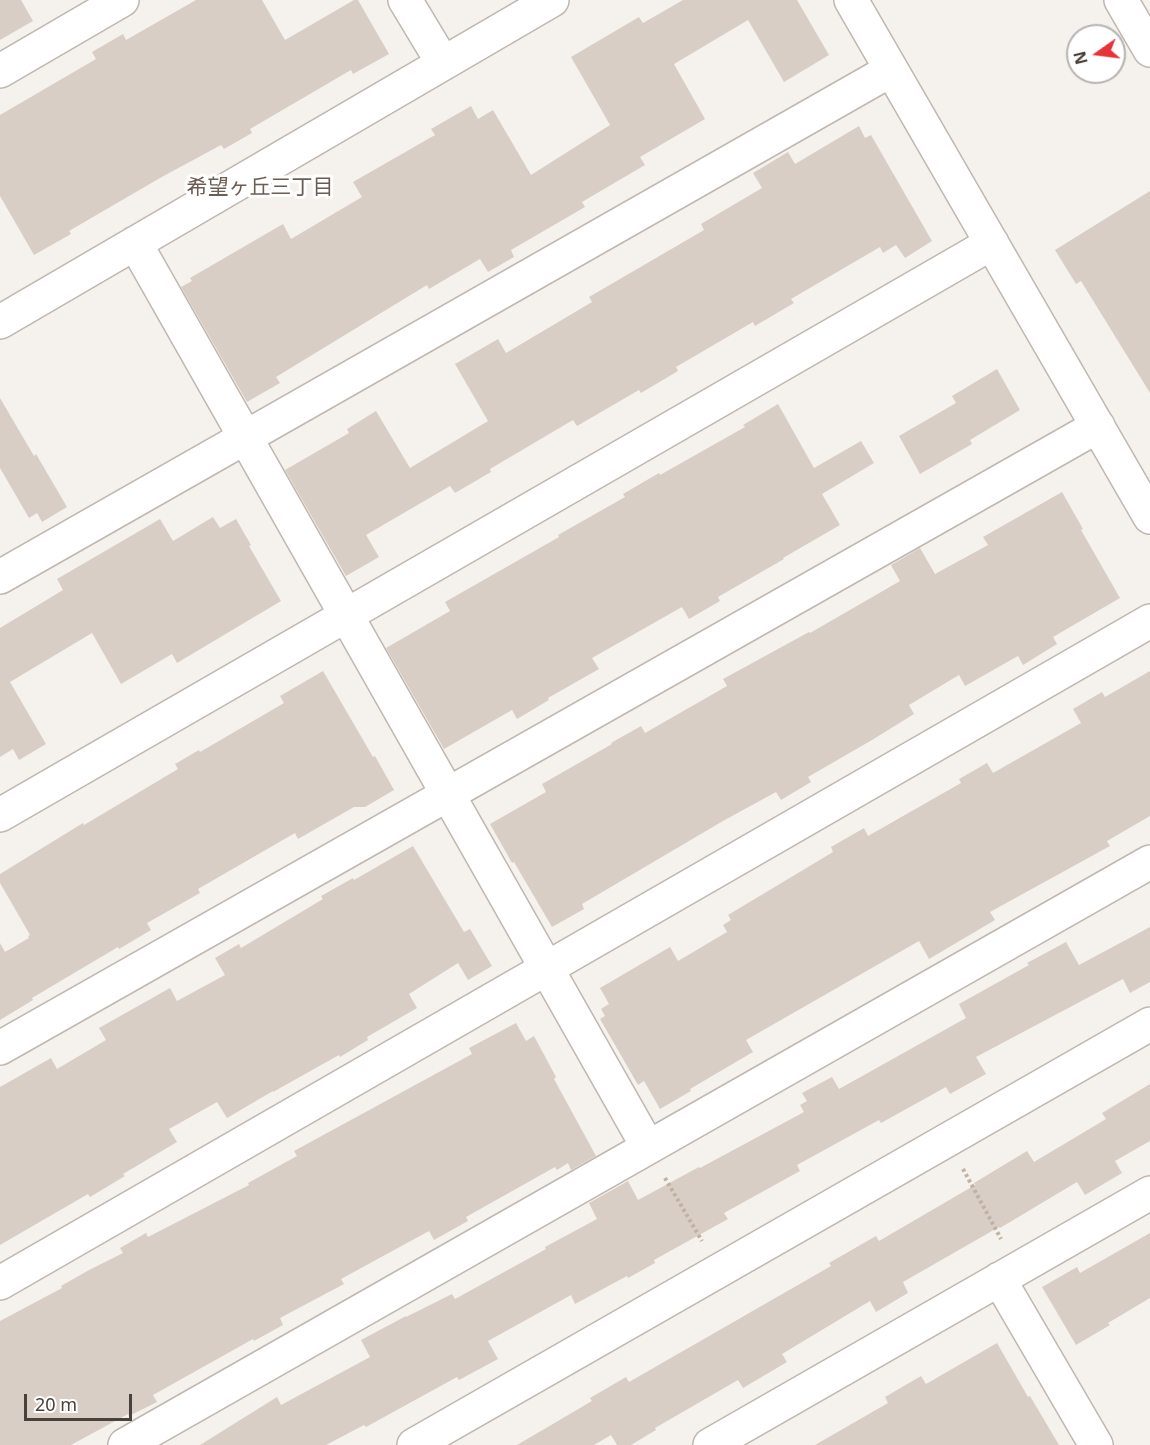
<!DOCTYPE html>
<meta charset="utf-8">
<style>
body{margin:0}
#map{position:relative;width:1150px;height:1445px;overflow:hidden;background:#f5f1ed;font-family:"Noto Sans",sans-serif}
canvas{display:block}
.north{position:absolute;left:1066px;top:24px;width:60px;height:60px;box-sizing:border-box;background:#fff;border:2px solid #b6b3b1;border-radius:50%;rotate:256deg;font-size:16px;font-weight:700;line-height:24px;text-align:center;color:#49413b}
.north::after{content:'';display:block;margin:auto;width:21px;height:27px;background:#e63337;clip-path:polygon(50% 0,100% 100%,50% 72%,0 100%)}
.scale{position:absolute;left:24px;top:1394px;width:108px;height:27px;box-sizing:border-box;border:3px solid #49413b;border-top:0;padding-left:8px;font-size:18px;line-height:21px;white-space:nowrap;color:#49413b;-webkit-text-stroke:4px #fff;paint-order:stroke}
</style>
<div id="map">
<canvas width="1150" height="1445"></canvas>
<div class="north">N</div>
<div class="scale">20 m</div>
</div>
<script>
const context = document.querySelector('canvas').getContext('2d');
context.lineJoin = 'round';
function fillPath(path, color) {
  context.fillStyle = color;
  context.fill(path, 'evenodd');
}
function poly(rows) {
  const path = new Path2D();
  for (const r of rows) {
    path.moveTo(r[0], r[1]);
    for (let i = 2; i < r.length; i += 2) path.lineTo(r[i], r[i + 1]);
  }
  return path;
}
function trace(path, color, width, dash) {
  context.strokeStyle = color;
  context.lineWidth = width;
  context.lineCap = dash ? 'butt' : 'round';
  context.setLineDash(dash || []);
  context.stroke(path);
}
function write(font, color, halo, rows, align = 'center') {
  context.font = font + ' "Noto Sans","Noto Sans JP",sans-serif';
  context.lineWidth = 6;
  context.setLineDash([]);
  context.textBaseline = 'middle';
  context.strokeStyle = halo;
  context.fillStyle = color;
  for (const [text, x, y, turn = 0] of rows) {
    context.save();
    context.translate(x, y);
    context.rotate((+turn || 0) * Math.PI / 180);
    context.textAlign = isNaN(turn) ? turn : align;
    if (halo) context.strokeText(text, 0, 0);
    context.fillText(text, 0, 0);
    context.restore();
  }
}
fillPath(poly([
 [0,0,21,0,33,21,0,40],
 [196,0,262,0,285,40,354,0,358,0,389,54,353,74,351,70,250,129,252,133,224,149,221,145,160,178,69,231,71,234,34,255,0,196,0,115,96,59,92,52,123,34,126,40],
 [683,0,797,0,829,55,784,82,748,20,696,51,674,64,705,119,640,157,645,165,582,202,585,207,511,250,514,257,488,272,480,259,429,289,427,285,276,377,280,383,247,402,181,287,192,281,190,278,283,224,291,239,362,197,353,182,435,135,431,129,471,106,478,119,493,110,531,175,610,125,571,57,639,17,643,23],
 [859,126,865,138,871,135,932,241,905,258,896,245,883,253,880,247,791,299,794,303,755,326,753,322,676,367,678,371,641,393,639,390,577,426,573,420,490,469,491,472,455,493,450,486,366,535,379,557,346,576,285,470,349,433,347,429,376,411,410,468,488,421,455,364,498,339,506,353,592,302,589,297,704,230,701,224,762,188,753,173,788,152,795,164],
 [1150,191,1150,393,1081,281,1076,284,1055,250],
 [997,369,1020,410,970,440,972,444,920,474,899,436,956,403,952,396],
 [0,398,34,456,36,454,67,507,42,522,37,513,29,518,0,468],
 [778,404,814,468,861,441,874,463,822,494,840,525,783,558,784,559,718,597,720,601,689,619,682,607,592,658,599,669,548,698,549,700,517,719,512,710,444,749,386,648,450,611,445,602,559,537,558,535,625,497,623,494,659,473,660,475,745,427,743,425],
 [1062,492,1083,529,1081,530,1120,598,1053,637,1057,644,1023,665,1018,656,965,686,959,675,909,705,914,714,872,740,808,777,811,782,781,800,776,792,723,821,582,904,584,909,552,927,514,862,512,863,490,824,546,792,542,784,612,744,611,743,641,726,645,733,727,686,723,679,809,632,810,633,900,581,891,565,920,548,935,574,988,545,983,537],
 [213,517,220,528,236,519,251,545,249,546,281,601,177,663,172,654,121,684,92,633,10,682,46,744,19,760,13,749,0,757,0,628,63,590,57,579,160,519,173,541],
 [323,671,373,757,375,756,394,790,365,807,354,807,298,839,295,833,198,889,200,893,147,923,151,930,119,949,118,947,32,998,33,1000,0,1020,0,943,5,952,29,938,28,936,30,935,0,883,0,874,83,823,84,825,178,769,175,764,199,750,200,752,284,703,280,696],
 [1150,671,1150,816,1107,841,1110,846,990,912,995,920,929,959,919,941,746,1040,753,1052,690,1089,691,1091,660,1109,644,1081,638,1085,600,1019,605,1016,601,1009,609,1004,600,988,670,947,678,961,727,932,723,925,731,920,728,915,833,852,831,847,864,828,868,836,961,783,959,779,987,763,993,773,1081,723,1073,709,1102,692,1105,697],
 [413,846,464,932,470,929,492,966,468,980,458,963,409,994,417,1008,367,1037,368,1040,340,1057,339,1055,273,1092,273,1091,227,1118,217,1102,169,1129,177,1142,123,1174,125,1176,90,1197,88,1194,0,1245,0,1087,51,1058,57,1069,106,1040,99,1028,170,988,177,1001,225,975,215,958,239,944,241,948,323,899,321,896,353,878,354,880],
 [1150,927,1150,982,1130,993,1123,979,976,1057,986,1074,950,1094,946,1087,881,1123,879,1120,797,1165,800,1171,724,1213,728,1219,654,1260,655,1263,628,1278,627,1276,575,1304,571,1295,488,1341,498,1359,459,1380,457,1377,366,1427,364,1425,326,1445,200,1445,277,1397,281,1405,370,1357,361,1340,406,1316,406,1317,452,1294,455,1299,546,1249,545,1247,597,1219,589,1203,628,1181,638,1200,699,1167,700,1168,804,1112,800,1105,807,1101,802,1093,832,1077,839,1089,966,1018,959,1004,1029,965,1027,963,1066,942,1079,965],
 [516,1023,526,1041,534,1036,556,1077,554,1079,596,1156,571,1170,568,1163,557,1170,555,1167,466,1217,468,1221,434,1240,429,1231,341,1279,344,1284,280,1318,283,1325,254,1341,253,1339,153,1395,157,1402,129,1416,128,1414,71,1445,0,1445,0,1321,62,1288,61,1286,89,1270,123,1253,120,1248,146,1233,148,1237,249,1185,248,1183,297,1156,294,1151,472,1054,469,1048],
 [1150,1084,1150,1141,1115,1161,1122,1173,1085,1195,1077,1182,1000,1228,999,1227,903,1282,908,1293,876,1312,870,1301,782,1354,787,1362,743,1388,738,1380,655,1428,656,1430,631,1445,617,1445,611,1435,594,1445,517,1445,592,1401,590,1398,626,1377,629,1382,831,1266,829,1263,876,1236,879,1241,975,1185,974,1183,1027,1151,1034,1162,1106,1119,1102,1113],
 [1150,1233,1150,1298,1108,1323,1110,1325,1076,1345,1042,1287,1077,1267,1080,1273],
 [997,1343,1028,1397,1030,1396,1059,1445,815,1445,888,1403,885,1397,921,1376,926,1384]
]), '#d9cec6');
const minor = poly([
 [405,0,443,63],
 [851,0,1150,517],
 [1121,0,1150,50],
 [0,71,122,0],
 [135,243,648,1147],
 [0,322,552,0],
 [0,577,891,70],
 [0,815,992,243],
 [0,1048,1098,426],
 [999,1279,1096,1445],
 [0,1283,1150,621],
 [125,1445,1150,862],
 [710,1445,1150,1193]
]);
const tertiary = poly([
 [414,1445,1150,1024]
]);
trace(minor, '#c0b7b0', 36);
trace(tertiary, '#c0b7b0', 36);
trace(poly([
 [963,1169,1001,1239],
 [665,1178,702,1241]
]), '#c0b1a2', 4, [3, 3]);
trace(minor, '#fff', 33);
trace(tertiary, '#fff', 33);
write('21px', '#6b5d53', '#fff', [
 ["希望ヶ丘三丁目",260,188]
]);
</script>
